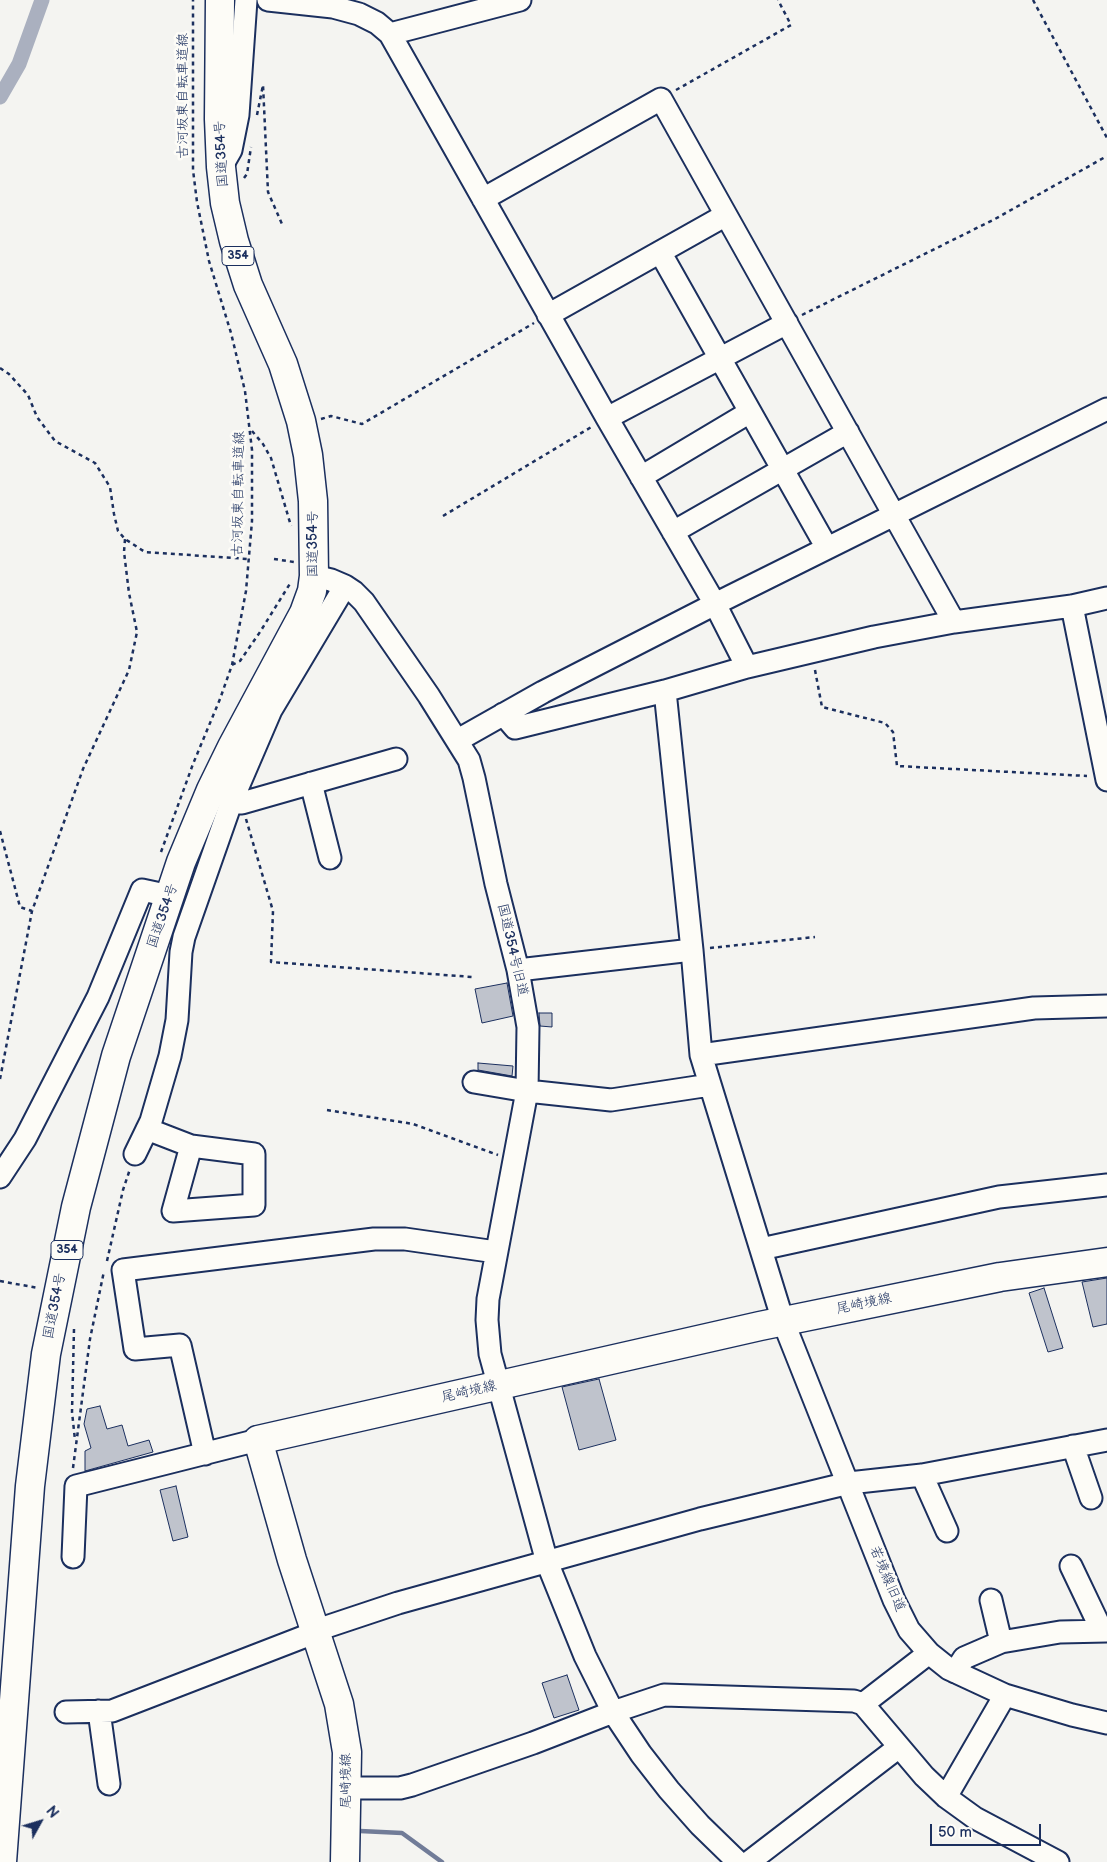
<!DOCTYPE html>
<meta charset="utf-8">
<style>
body{margin:0}
#map{position:relative;width:1107px;height:1862px;overflow:hidden;background:#f4f4f1;font-family:"Balsamiq Sans",sans-serif}
canvas{display:block}
.north{position:absolute;left:15px;top:1797px;width:50px;height:50px;-webkit-text-stroke:4px #fdfcf7;paint-order:stroke;rotate:51deg;font-size:14px;font-weight:700;line-height:20px;text-align:center;color:#1b2f5e}
.north::after{content:'';display:block;margin:auto;width:18px;height:22px;background:#1b2f5e;clip-path:polygon(50% 0,100% 100%,50% 72%,0 100%)}
.scale{position:absolute;left:930px;top:1824px;width:111px;height:22px;box-sizing:border-box;border:2px solid #1b2f5e;border-top:0;padding-left:6px;font-size:15px;line-height:18px;white-space:nowrap;color:#1b2f5e;-webkit-text-stroke:4px #fdfcf7;paint-order:stroke}
</style>
<div id="map">
<canvas width="1107" height="1862"></canvas>
<div class="north">N</div>
<div class="scale">50 m</div>
</div>
<script>
const context = document.querySelector('canvas').getContext('2d');
context.lineJoin = 'round';
function poly(rows) {
  const path = new Path2D();
  for (const r of rows) {
    path.moveTo(r[0], r[1]);
    for (let i = 2; i < r.length; i += 2) path.lineTo(r[i], r[i + 1]);
  }
  return path;
}
function trace(path, color, width, dash) {
  context.strokeStyle = color;
  context.lineWidth = width;
  context.lineCap = dash ? 'butt' : 'round';
  context.setLineDash(dash || []);
  context.stroke(path);
}
function fillPath(path, color) {
  context.fillStyle = color;
  context.fill(path, 'evenodd');
}
function write(font, color, halo, rows, align = 'center') {
  context.font = font + ' "Balsamiq Sans","Klee One",sans-serif';
  context.lineWidth = 5;
  context.setLineDash([]);
  context.textBaseline = 'middle';
  context.strokeStyle = halo;
  context.fillStyle = color;
  for (const [text, x, y, turn = 0] of rows) {
    context.save();
    context.translate(x, y);
    context.rotate((+turn || 0) * Math.PI / 180);
    context.textAlign = isNaN(turn) ? turn : align;
    if (halo) context.strokeText(text, 0, 0);
    context.fillText(text, 0, 0);
    context.restore();
  }
}
trace(poly([
 [360,1831,402,1833,442,1862]
]), '#717c98', 4.5);
trace(poly([
 [0,97,19,64,42,0]
]), '#aab0bf', 15);
const building = poly([
 [507,983,513,1016,482,1023,475,989,507,983],
 [539,1013,552,1013,552,1027,540,1026,539,1013],
 [478,1063,513,1066,512,1076,478,1070,478,1063],
 [1107,1278,1107,1324,1093,1327,1082,1282,1107,1278],
 [1044,1288,1063,1348,1048,1352,1029,1293,1044,1288],
 [599,1379,616,1440,579,1450,562,1387,599,1379],
 [100,1406,107,1429,122,1425,128,1446,149,1440,153,1452,85,1471,85,1451,91,1448,84,1424,87,1409,100,1406],
 [176,1486,188,1537,173,1541,160,1490,176,1486],
 [567,1675,579,1710,554,1718,542,1683,567,1675]
]);
fillPath(building, '#bfc3cc');
trace(building, '#1b2f5e', 1);
const minor = poly([
 [268,0,333,7,359,14,377,23,390,34],
 [520,0,390,34,607,418,715,604,747,667,874,637,954,622,1072,606,1107,598],
 [223,164,231,150,238,115,246,0],
 [483,199,661,99,954,622],
 [660,252,827,548],
 [548,315,726,215],
 [607,418,787,323],
 [641,477,750,412],
 [673,532,848,432],
 [314,576,331,580,345,586,354,592,364,602,429,696,469,760,474,778,496,884,518,970,528,1027,527,1091,488,1299,487,1320,490,1354,547,1562,585,1656,613,1712,641,1754,669,1790,700,1825,738,1862],
 [1072,606,1107,780],
 [665,691,692,950],
 [503,714,515,728,665,691,747,667],
 [458,740,543,692,715,604,1107,409],
 [311,783,330,858],
 [231,803,242,803,396,759],
 [518,970,692,950,701,1055,783,1321,894,1600,909,1630,929,1653,949,1669,1005,1695,1072,1715,1107,1723],
 [701,1055,1034,1008,1107,1006],
 [474,1082,527,1091,611,1100,710,1085],
 [147,1129,191,1146,254,1154,254,1205,173,1211,191,1146],
 [135,1154,151,1121,170,1056,177,1020,181,952,184,937,231,803,271,710,345,586],
 [0,1177,25,1139,98,997,142,890,170,896],
 [761,1249,999,1197,1107,1185],
 [1073,1446,1091,1498],
 [205,1454,180,1345,135,1349,123,1270,374,1239,405,1239,496,1252],
 [922,1475,947,1531],
 [73,1557,76,1486,258,1440],
 [1071,1566,1102,1631],
 [991,1600,1001,1642],
 [929,1653,863,1704,924,1776,946,1797,975,1818,1058,1862],
 [955,1672,964,1658,1001,1642,1060,1632,1107,1631],
 [99,1711,109,1784],
 [66,1712,112,1711,306,1636,326,1627,398,1603,700,1519,849,1483,922,1475,1107,1440],
 [347,1788,400,1788,412,1785,533,1743,613,1712,664,1695,854,1701,863,1704],
 [946,1797,1005,1695],
 [749,1862,899,1747]
]);
const major = poly([
 [345,1862,347,1752,339,1704,292,1560,258,1440,760,1326,1000,1277,1107,1262]
]);
const highway = poly([
 [2,1862,30,1486,46,1354,76,1207,116,1056,181,862,211,790,232,747,304,613,312,591,314,576,313,501,308,455,301,421,283,364,248,285,234,241,225,203,221,167,219,119,220,0]
]);
trace(minor, '#1b2f5e', 25);
trace(major, '#1b2f5e', 31);
trace(highway, '#1b2f5e', 31);
trace(poly([
 [1033,0,1107,138],
 [676,90,791,25,778,0],
 [257,115,263,85,268,192,282,224],
 [244,178,247,174,251,147],
 [802,315,995,219,1107,156],
 [0,368,9,374,28,395,37,417,55,441,95,463,110,487,114,514,118,531,125,539,145,552,248,559],
 [321,419,331,416,362,424,534,323],
 [252,431,263,444,271,458,291,526],
 [443,516,593,426],
 [274,559,294,562],
 [232,665,240,661,260,632,291,582],
 [815,670,822,707,885,723,893,732,897,766,1087,776],
 [246,819,273,911,271,962,472,977],
 [0,831,20,907,32,911],
 [161,852,193,764,220,699,232,665,246,591,252,521,252,450,245,391,231,333,209,261,197,202,193,170,193,0],
 [710,948,815,937],
 [0,1079,32,911,83,769,129,670,137,632,129,593,124,552,125,539],
 [327,1110,413,1124,498,1155],
 [107,1261,123,1190,130,1169],
 [0,1281,38,1288],
 [74,1329,72,1412,75,1440],
 [73,1468,90,1339,104,1271]
]), '#1b2f5e', 2.5, [4, 4]);
trace(minor, '#fdfcf7', 21);
trace(major, '#fdfcf7', 28);
trace(highway, '#fdfcf7', 28);
for (const [x, y, w] of [
 [238,256,32],
 [67,1250,32]
]) {
  const box = new Path2D();
  box.roundRect(x - w / 2, y - 9.5, w, 19, 4);
  context.fillStyle = '#fdfcf7';
  context.fill(box);
  trace(box, '#1b2f5e', 1);
}
write('bold 12px', '#1b2f5e', null, [
 ["354",238,256],
 ["354",67,1250]
]);
write('14px', '#1b2f5e', '#fdfcf7', [
 ["古河坂東自転車道線",183,96,-90],
 ["国道354号",222,154,-93],
 ["古河坂東自転車道線",239,494,-89],
 ["国道354号",313,544,-90],
 ["国道354号",163,916,-71],
 ["国道354号旧道",512,950,77],
 ["尾崎境線",864,1304,-12],
 ["国道354号",55,1306,-79],
 ["尾崎境線",469,1392,-13],
 ["若境線旧道",887,1579,67],
 ["尾崎境線",346,1781,-90]
]);
</script>
